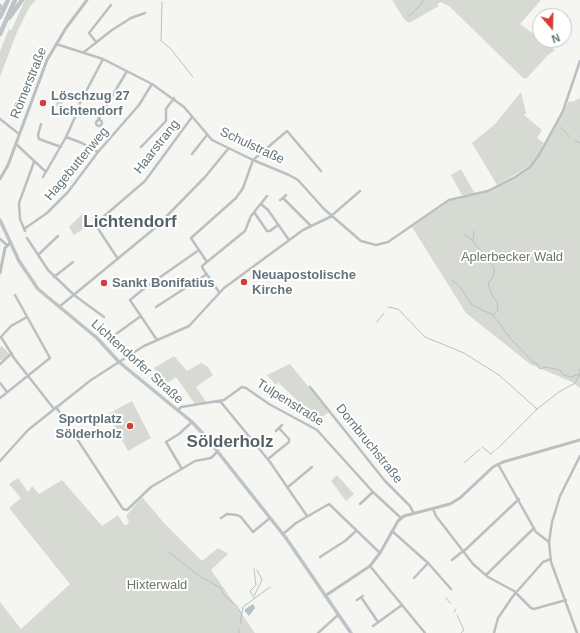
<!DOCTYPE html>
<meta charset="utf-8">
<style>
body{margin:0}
#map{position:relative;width:580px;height:633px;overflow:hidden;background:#f5f5f2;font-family:Arial,sans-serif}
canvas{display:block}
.north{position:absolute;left:532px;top:8px;width:40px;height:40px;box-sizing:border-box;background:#fff;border:1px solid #c1c8ca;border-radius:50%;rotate:160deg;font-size:11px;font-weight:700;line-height:16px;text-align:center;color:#63757a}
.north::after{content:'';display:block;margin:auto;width:14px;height:18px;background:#d13d37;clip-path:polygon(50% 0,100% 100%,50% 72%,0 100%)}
</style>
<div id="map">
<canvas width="580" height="633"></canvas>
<div class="north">N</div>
</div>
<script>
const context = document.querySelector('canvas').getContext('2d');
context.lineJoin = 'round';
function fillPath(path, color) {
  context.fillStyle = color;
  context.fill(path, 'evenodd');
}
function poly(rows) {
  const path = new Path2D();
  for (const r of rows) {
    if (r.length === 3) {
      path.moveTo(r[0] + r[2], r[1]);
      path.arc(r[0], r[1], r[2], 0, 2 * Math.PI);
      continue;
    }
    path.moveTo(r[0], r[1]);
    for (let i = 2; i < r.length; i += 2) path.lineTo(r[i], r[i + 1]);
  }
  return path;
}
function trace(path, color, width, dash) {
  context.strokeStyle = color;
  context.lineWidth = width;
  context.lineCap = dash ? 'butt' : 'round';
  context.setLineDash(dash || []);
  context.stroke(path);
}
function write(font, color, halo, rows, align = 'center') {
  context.font = font + ' Arial,sans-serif';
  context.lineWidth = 4;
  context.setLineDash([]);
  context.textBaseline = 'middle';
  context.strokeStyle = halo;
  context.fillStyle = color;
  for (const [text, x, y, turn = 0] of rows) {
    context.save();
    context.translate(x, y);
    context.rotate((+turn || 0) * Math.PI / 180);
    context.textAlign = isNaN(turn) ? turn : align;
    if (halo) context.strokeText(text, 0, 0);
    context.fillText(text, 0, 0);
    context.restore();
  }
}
fillPath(poly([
 [25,0,36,0,30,6,17,32,0,77,0,51,9,29,11,31],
 [392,0,541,0,520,24,555,50,548,55,526,79,522,77,449,6,441,2,437,4,439,6,409,23,404,19],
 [521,92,526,113,524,115,542,130,537,138,544,143,538,155,529,166,497,185,472,143,495,124],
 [60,94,66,97,60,108,55,105],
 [580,98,580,388,572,382,530,364,466,313,412,227,450,201,488,192,515,177,534,163,569,101,572,102],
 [461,169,475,194,462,195,451,175],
 [83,213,90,224,74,235,69,227],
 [2,346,9,354,2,360,0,360,0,347],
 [174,356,187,371,201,363,208,367,213,375,196,387,206,402,195,404,176,377,167,383,154,368],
 [290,364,329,412,322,417,306,409,278,382,276,385,267,375],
 [132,401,151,438,128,451,108,414],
 [337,475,354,494,346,501,331,481],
 [18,478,28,492,32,486,39,494,62,480,102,526,118,515,124,525,127,525,129,521,126,516,142,497,164,523,202,561,218,548,228,554,211,570,255,633,0,633,0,602,21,629,70,584,9,508,21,498,9,484]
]), '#d6dad2');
fillPath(poly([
 [253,604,255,608,249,616,244,610]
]), '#b3c2c3');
trace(poly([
 [162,2,161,41,170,48,193,77],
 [409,16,421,5,423,0],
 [560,127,570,137],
 [575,140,580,143],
 [464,234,472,240,494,267,494,274,488,284,492,295,497,302,498,309,493,315,511,339,533,362,537,364,540,369,545,367,560,370,563,375,571,377,580,374,580,369],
 [473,239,474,231],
 [452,280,460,287,472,305,493,315],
 [388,307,398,309,425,337,464,353,499,375,537,409,559,392,575,383,580,374],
 [377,322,384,313],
 [482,447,491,454,495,450],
 [497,449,537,409],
 [464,463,480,449],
 [169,552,199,576,221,588,224,595,237,606,242,615],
 [253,596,250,591,256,585,254,569],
 [254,598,254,596,262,580,257,570],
 [446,598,450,603],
 [454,612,456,609],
 [457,615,464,630,461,633],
 [240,624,243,607,270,587],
 [239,633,239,629]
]), '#b3c2c3', 1);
trace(poly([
 [96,42,89,33,111,5],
 [56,44,103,59,152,84,184,107,212,140,253,160,289,175,298,180,324,209,361,241,376,245,388,242,449,200,488,191,515,177,530,167,539,155,563,111,580,61],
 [84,52,112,30,131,18,145,13],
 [0,119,19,134],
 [98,120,127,71],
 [99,123,3],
 [41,124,38,135,39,139,61,147],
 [66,137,82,143,98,152],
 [16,144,46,172],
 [141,147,166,121,166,109,174,98],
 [192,154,207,135],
 [43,177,66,137,77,113,79,105,103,59],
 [283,198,286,195],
 [280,200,283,198,311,226],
 [261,204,268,210,289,240],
 [254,212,267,231,270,231,278,225],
 [24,229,47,213,68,192,98,152,139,105,152,84],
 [25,231,20,219,19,203,34,162],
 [27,238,48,270,74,295],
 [0,239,7,245],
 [38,255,58,236],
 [118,259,95,224,145,181,192,117],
 [207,262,191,238,236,198,243,188,253,160,287,131,321,171],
 [54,277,73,262],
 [219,292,203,269,202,266,245,231,251,216,267,196],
 [74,295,104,317],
 [59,307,155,228,205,177,228,149],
 [156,307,207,274],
 [116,334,141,316],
 [1,337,14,358,54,409],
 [0,338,11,326,27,317],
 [157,340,130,300,146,287,199,250],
 [0,364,12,353],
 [0,383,7,392],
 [310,387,385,481,410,506,413,512],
 [0,398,50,358,15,295],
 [220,401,270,462,307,516],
 [56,407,123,509,127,510,151,487,195,461,211,458,218,451],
 [178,410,181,407,224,400,242,387,246,388,269,404,317,430,373,492,401,518],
 [276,431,282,425],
 [268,459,289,442,289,439,279,428],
 [0,461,28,430,91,380,144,346,189,326,224,288,303,230,330,217,360,191],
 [498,464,536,532,549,542],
 [182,469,166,442,179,434,192,422],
 [288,487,312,467],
 [360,504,373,492],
 [433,509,436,516,473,564,488,577,514,591,531,608,534,609,566,600],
 [221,518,227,514,237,515,241,517,253,532,270,518],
 [392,531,428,563,451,589],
 [283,534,296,523,329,504,380,553],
 [463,552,519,499],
 [320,557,345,541,356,531],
 [452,560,463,551],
 [370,566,425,633],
 [486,575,534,528],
 [414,578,428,563],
 [361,597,378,622],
 [357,600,363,596],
 [373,626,402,605],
 [318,633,338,615],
 [494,633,498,618,513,596,543,562,551,559],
 [577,633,551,562,549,542,552,522,560,496,580,456]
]), '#bac0c2', 2.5);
trace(poly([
 [0,179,8,165,47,60,66,28,87,0],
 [0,273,5,248,10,243],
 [325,596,370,566,380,553,398,521,404,516,450,504,460,498,493,467,503,462,580,440]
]), '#bac0c2', 3);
trace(poly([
 [0,220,19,261,38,289,97,338,119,362,192,422,206,437,286,538,351,633]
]), '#bdc4c7', 3.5);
trace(poly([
 [0,8,0,6],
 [0,17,8,0],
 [9,18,22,0],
 [0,34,15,0]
]), '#bdc4c7', 4.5);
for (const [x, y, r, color] of [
 [43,103,4,"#d13d37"],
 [244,282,4,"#d13d37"],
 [104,283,4,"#d13d37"],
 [130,426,4,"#d13d37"]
]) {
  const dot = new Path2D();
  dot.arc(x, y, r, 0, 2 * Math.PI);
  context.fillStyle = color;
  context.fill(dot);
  trace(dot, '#fff', 1.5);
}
write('13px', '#63757a', '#fff', [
 ["Römerstraße",29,83,-68],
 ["Schulstraße",252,146,25],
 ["Haarstrang",157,147,-52],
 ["Hagebuttenweg",77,164,-50],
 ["Lichtendorfer Straße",137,362,42],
 ["Tulpenstraße",290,403,32],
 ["Dornbruchstraße",369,444,51]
]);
write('bold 13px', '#63757a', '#fff', [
 ["Löschzug 27",51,96],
 ["Lichtendorf",51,111],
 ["Neuapostolische",252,275],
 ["Kirche",252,290],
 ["Sankt Bonifatius",112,283],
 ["Sportplatz",122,419,"right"],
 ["Sölderholz",122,434,"right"]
], 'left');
write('13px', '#6d7865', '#fff', [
 ["Aplerbecker Wald",512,257],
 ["Hixterwald",157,585]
]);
write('bold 17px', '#546266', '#fff', [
 ["Lichtendorf",130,222],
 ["Sölderholz",230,442]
]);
</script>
